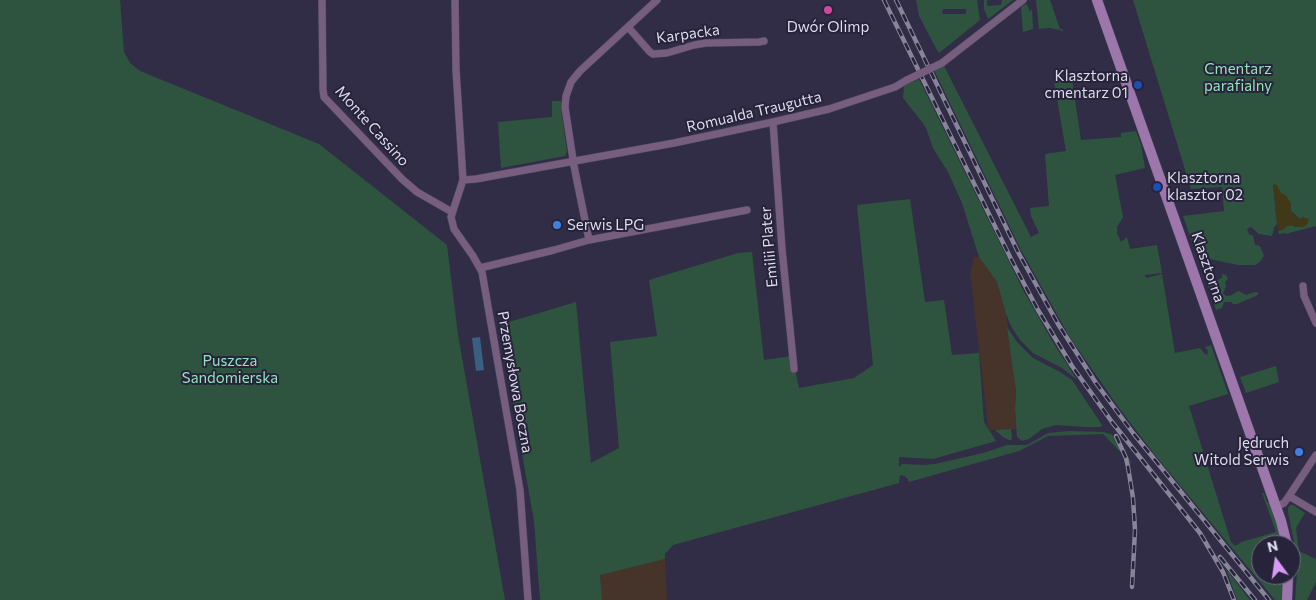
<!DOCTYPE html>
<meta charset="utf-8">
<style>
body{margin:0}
#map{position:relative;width:1316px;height:600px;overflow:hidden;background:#312d46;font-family:Commissioner,sans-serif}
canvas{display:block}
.north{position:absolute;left:1251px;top:535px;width:50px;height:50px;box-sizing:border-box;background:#27233b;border:1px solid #706d82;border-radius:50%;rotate:346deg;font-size:14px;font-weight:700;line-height:20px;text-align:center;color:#dddbec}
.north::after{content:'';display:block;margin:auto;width:18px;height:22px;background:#d99af7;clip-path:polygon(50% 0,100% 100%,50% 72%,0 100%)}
</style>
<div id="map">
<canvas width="1316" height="600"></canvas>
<div class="north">N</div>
</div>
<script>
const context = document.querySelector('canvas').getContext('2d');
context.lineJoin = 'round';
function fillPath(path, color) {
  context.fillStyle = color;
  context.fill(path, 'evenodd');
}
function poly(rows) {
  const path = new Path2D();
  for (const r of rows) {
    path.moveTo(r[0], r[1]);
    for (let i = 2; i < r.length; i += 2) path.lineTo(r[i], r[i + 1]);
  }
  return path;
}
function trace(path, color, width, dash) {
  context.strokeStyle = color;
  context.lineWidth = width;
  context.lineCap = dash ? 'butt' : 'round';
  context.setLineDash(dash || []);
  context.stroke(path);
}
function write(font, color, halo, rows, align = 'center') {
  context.font = font + ' Commissioner,sans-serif';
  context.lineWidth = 4;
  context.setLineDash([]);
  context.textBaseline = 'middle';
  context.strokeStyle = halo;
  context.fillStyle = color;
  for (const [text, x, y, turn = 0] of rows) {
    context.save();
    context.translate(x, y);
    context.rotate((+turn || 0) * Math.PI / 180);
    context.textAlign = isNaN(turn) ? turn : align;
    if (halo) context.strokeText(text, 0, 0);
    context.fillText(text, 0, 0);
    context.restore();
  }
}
fillPath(poly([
 [974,257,979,257,997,282,1006,314,1016,391,1015,408,1016,429,990,430,988,426,970,273],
 [665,559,667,600,602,600,599,575]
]), '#46342b');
fillPath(poly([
 [0,0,120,0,124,52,130,63,140,71,319,144,447,245,458,335,505,600,0,600],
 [916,0,977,0,980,20,939,53,938,52,919,16],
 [966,9,966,14,942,14,943,9],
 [984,0,987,0,987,6,1001,5,1002,0,1013,0,988,19,984,9],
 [1036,0,1050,0,1060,29,1063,29,1062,32,1061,30,1049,28,1039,29],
 [1133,0,1316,0,1316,226,1285,234,1285,233,1279,234,1278,231,1284,229,1287,226,1291,225,1296,227,1300,219,1290,210,1291,206,1290,202,1286,196,1281,193,1273,184,1277,224,1274,228,1272,236,1259,234,1251,227,1247,229,1249,234,1253,236,1255,245,1260,246,1264,256,1260,262,1255,265,1238,265,1205,258,1198,259,1183,216,1224,211,1222,187,1191,189],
 [1026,4,1028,6,1029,11,1032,10,1033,29,1023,32,1021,7],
 [944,66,1031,237,1039,233,1031,216,1030,208,1049,206,1045,154,1066,151,1054,81,1072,79,1081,140,1121,137,1121,133,1136,131,1141,145,1145,168,1115,175,1123,217,1117,227,1117,233,1121,242,1127,237,1130,249,1157,245,1162,273,1145,275,1146,278,1162,274,1175,353,1200,348,1205,354,1207,355,1208,351,1205,347,1211,345,1210,342,1237,419,1228,394,1189,406,1231,542,1235,546,1239,544,1241,542,1276,532,1262,493,1264,493,1267,502,1269,502,1277,524,1282,545,1261,545,1261,575,1284,575,1283,600,1275,600,1155,455,1119,408,1069,336,1021,250,934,70],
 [919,79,1022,288,1051,339,1077,380,1062,368,1033,353,1020,340,1011,326,1006,314,997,282,979,257,962,203,948,172,933,148,926,128,922,122,903,98,904,86],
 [552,101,561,101,562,116,567,152,565,156,501,168,498,122,552,117],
 [910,199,925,302,944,300,952,355,979,353,984,422,996,441,933,459,899,457,899,467,902,464,924,465,935,464,983,453,1007,445,1027,445,1048,433,1070,431,1103,432,1111,434,1120,444,1133,465,1103,434,1048,436,1019,451,909,482,908,479,904,476,900,475,899,483,673,545,665,554,665,559,600,575,602,600,540,600,534,521,499,325,576,302,591,463,619,448,610,342,657,336,649,280,738,253,752,252,764,360,792,356,799,388,854,378,873,365,857,205],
 [1222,274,1226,275,1228,279,1225,282,1226,286,1223,294,1227,296,1232,295,1236,292,1239,291,1246,295,1255,292,1259,293,1256,296,1237,304,1233,304,1231,302,1224,302,1222,308,1216,310,1207,284,1222,278],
 [1007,327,1017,342,1033,358,1060,372,1072,380,1102,425,1101,427,1085,427,1056,425,1042,429,1029,439,1022,441,1017,437,1015,408,1016,391],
 [1276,366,1279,382,1246,393,1240,377],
 [1011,429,1012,438,1011,440,1009,440,1003,437,995,430],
 [1290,505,1293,505,1305,513,1296,528,1299,551,1316,559,1316,582,1307,600,1295,600,1297,573,1296,552,1288,512,1288,508],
 [1226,569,1250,600,1237,600]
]), '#2e5440');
fillPath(poly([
 [1273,184,1277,185,1281,193,1286,196,1290,202,1291,206,1290,210,1294,215,1300,219,1303,217,1309,219,1308,223,1304,227,1296,227,1291,225,1287,226,1284,229,1278,231]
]), '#413818');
fillPath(poly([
 [480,337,484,370,476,371,472,338]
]), '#396081');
const street = poly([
 [322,0,323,90,324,97,402,179,417,192,452,212],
 [455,0,456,70,463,180,451,217,454,229,473,256,482,272,520,490,528,600],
 [628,27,650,52,653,54,667,53,694,45,706,43,759,42,764,41],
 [942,63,1023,0],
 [773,122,782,249,794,369],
 [463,180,476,179,674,143,773,122,829,109,895,87,907,80],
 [589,240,574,166,565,107,566,96,571,82,580,71,657,0],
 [480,268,554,250,589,240,747,210],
 [1303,286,1304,296,1316,323],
 [1289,496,1316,512],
 [1276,507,1284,503,1289,496,1316,455]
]);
const secondary = poly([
 [1097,0,1281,521,1287,545],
 [1287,600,1288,575]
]);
trace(street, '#4d4961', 8);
trace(secondary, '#4d4961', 11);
trace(street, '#775e7f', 7);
trace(secondary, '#9d77ab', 10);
const rail = poly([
 [884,0,1012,261,1038,310,1072,366,1112,422,1200,533,1223,572,1234,600],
 [896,0,1018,252,1058,324,1096,383,1133,433,1269,600],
 [1116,436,1126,458,1128,467,1133,498,1135,530,1132,587],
 [1220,557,1255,600]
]);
trace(rail, '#88859a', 4.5);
trace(rail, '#27233b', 2.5, [8]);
const streetBridge = poly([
 [907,80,942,63]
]);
trace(streetBridge, '#4d4961', 8, []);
trace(streetBridge, '#775e7f', 7);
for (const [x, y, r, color] of [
 [828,10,5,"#d1479c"],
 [1138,85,5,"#1a4fb4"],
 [1157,187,5,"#1a4fb4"],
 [557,225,5,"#3f7fe0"],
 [1299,452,5,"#3f7fe0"]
]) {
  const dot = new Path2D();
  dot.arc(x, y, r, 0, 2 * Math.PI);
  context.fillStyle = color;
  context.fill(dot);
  trace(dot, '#27233b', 2);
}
write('15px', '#dddbec', '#27233b', [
 ["Dwór Olimp",828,27,"center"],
 ["Klasztorna",1128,76],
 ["cmentarz 01",1128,93],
 ["Klasztorna",1167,178,"left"],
 ["klasztor 02",1167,195,"left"],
 ["Serwis LPG",567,225,"left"],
 ["Jędruch",1289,443],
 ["Witold Serwis",1289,460]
], 'right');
write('15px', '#dddbec', '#27233b', [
 ["Karpacka",688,34,-8],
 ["Romualda Traugutta",754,112,-13],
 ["Monte Cassino",372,126,48],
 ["Emilii Plater",769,247,-95],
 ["Klasztorna",1208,267,71],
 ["Przemysłowa Boczna",515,382,80]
]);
write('15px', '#92e3b8', '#27233b', [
 ["Cmentarz",1238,69],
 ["parafialny",1238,86],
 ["Puszcza",230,361],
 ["Sandomierska",230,378]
]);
</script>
